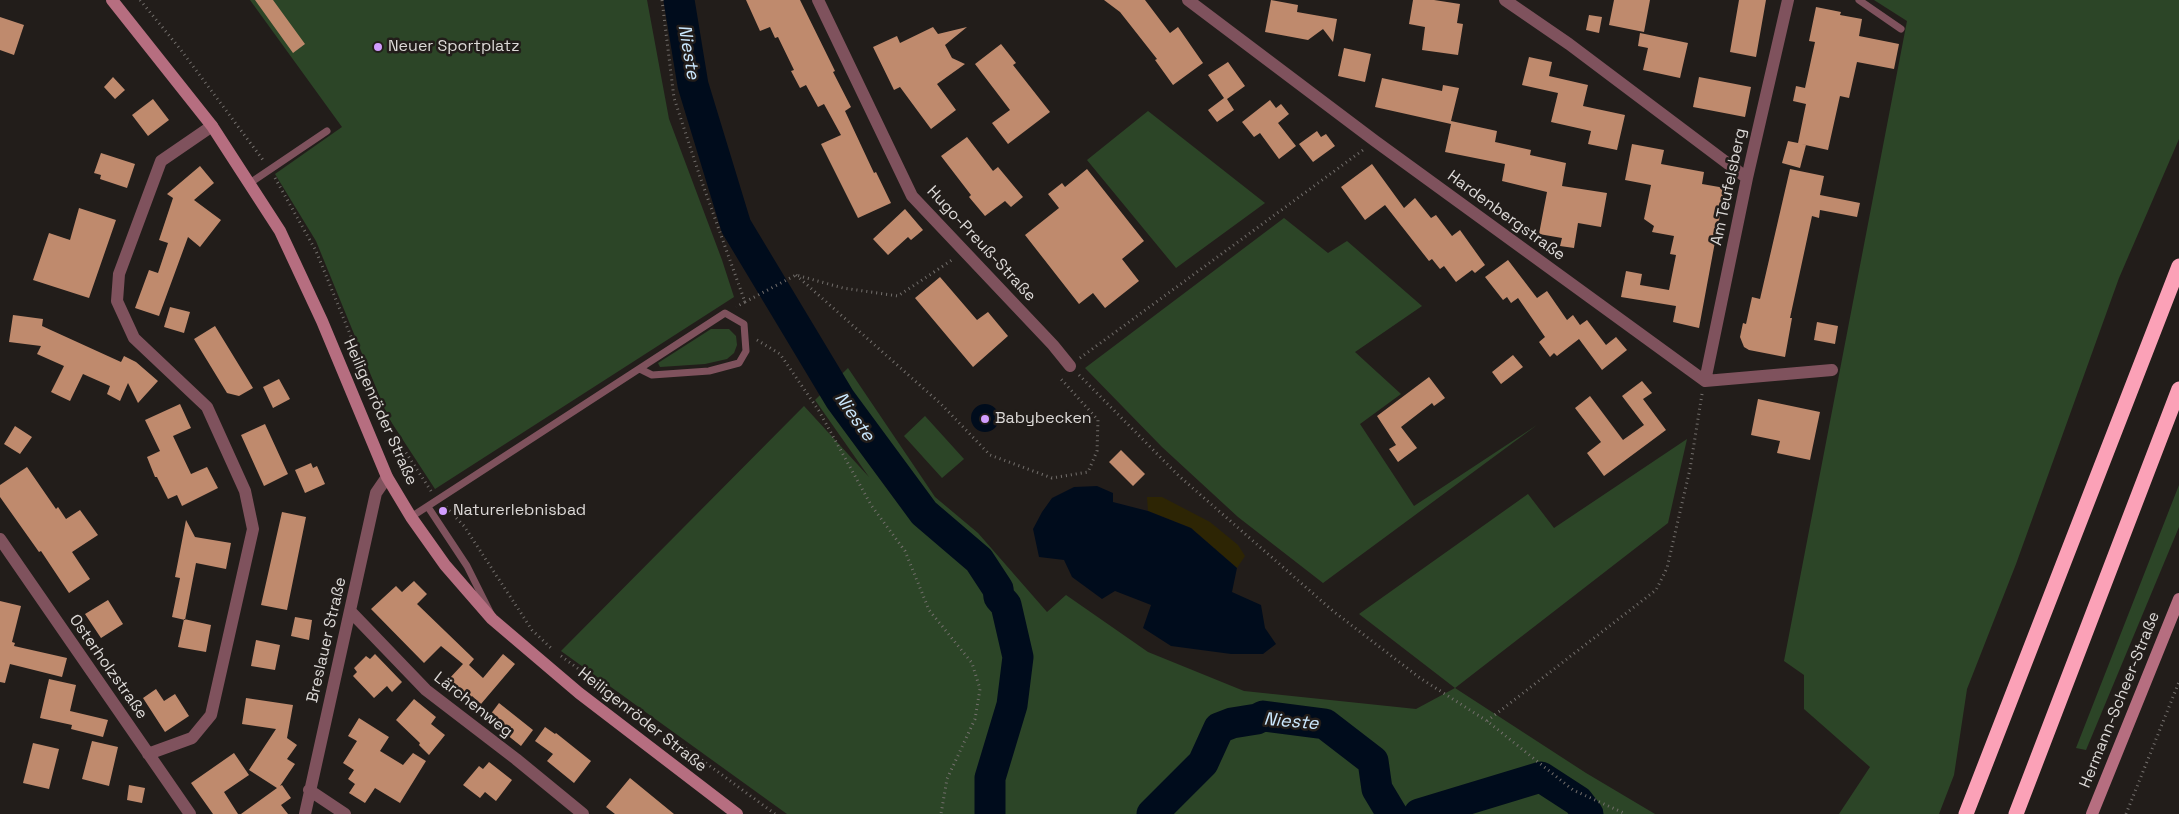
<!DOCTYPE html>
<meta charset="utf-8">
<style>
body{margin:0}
canvas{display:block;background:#221d1a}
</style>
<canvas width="2179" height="814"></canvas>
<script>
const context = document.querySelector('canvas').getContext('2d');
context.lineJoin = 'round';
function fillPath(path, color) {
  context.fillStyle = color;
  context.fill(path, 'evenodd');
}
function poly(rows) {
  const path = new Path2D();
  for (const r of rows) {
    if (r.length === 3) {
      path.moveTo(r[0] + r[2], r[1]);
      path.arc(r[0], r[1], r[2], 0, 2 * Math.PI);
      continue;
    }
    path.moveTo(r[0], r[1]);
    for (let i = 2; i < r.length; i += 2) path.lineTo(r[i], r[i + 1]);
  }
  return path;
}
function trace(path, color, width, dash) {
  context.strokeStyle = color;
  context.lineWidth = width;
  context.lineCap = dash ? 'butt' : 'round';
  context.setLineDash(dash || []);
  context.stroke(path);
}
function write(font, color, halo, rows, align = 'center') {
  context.font = font + ' "Space Grotesk",sans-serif';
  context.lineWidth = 5;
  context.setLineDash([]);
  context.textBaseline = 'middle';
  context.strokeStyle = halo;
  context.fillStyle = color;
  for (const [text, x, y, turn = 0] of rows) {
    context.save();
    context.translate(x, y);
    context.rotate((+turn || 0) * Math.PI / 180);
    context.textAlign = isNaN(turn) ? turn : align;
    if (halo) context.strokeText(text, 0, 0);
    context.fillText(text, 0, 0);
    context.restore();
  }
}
fillPath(poly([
 [250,0,647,0,669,119,722,260,734,297,435,489,388,417,316,241,275,174,342,127],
 [1874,0,2179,0,2179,139,2119,278,2016,564,1967,689,1954,775,1939,814,1839,814,1870,767,1804,709,1804,675,1784,661,1907,21],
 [1148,111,1265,203,1176,268,1087,160],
 [1284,218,1328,253,1347,241,1422,306,1355,352,1401,394,1360,424,1414,506,1537,425,1323,583,1238,517,1162,447,1085,368],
 [711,329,729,329,736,336,737,345,734,353,727,359,705,364,660,367,658,363],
 [848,368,935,497,978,533,1047,612,1066,595,1148,652,1244,691,1416,709,1455,688,1359,614,1528,494,1554,528,1687,439,1668,523,1455,688,1586,773,1655,814,787,814,561,651,804,406,869,477,815,400],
 [925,416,964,459,942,478,904,436],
 [2179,485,2179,527,2086,750,2076,748]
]), '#2c4527');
fillPath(poly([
 [1147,497,1162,497,1210,522,1238,545,1245,556,1237,568,1191,528,1148,511]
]), '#2d2504');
fillPath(poly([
 [985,418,14],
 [1097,486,1113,493,1113,502,1148,511,1191,528,1237,568,1232,592,1261,605,1265,628,1276,644,1263,654,1231,654,1171,646,1143,628,1151,605,1115,591,1102,599,1072,577,1064,560,1039,557,1033,529,1042,512,1052,498,1074,487]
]), '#000c1c');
trace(poly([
 [679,0,693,85,736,226,840,399,924,513,979,560,998,589,999,597,1006,605,1018,657,1012,705,990,778,990,814],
 [1152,814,1203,763,1219,728,1232,723,1257,719,1263,716,1325,724,1373,761,1377,789,1392,814],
 [1419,814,1541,777,1578,801,1588,814]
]), '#000c1c', 31);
fillPath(poly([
 [255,0,273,0,305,44,293,53],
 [746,0,800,0,835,71,833,72,851,107,845,111,874,173,876,172,891,203,858,218,821,144,841,135,824,104,818,107,806,85,800,88,791,71,794,70,778,37,775,38,770,27,760,31],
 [1104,0,1145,0,1170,33,1178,27,1203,63,1173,85,1155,60,1157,59,1120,12],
 [1271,0,1298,5,1297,12,1337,19,1333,42,1323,29,1308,40,1265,32],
 [1413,0,1434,0,1460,4,1457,23,1463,24,1458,55,1422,50,1425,27,1409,24],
 [1614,0,1650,0,1644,32,1609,25],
 [1739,0,1766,0,1756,57,1730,52],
 [1816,7,1841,12,1840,15,1862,19,1859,36,1899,44,1894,69,1857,62,1849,98,1840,96,1828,150,1801,144,1806,145,1800,168,1782,163,1788,141,1798,143,1806,104,1793,101,1796,86,1805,88,1815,42,1809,41],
 [1589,15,1602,17,1599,33,1586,30],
 [0,17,24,25,14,55,0,50],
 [933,27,938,34,967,27,945,45,952,58,965,64,937,84,956,110,931,129,900,87,894,90,873,47,897,36,900,43],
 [1640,33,1688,43,1680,78,1643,70,1648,48,1638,46],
 [1001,44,1016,63,1013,65,1050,112,1008,144,992,123,1010,110,975,64],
 [1344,48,1371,54,1365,82,1338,76],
 [1529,57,1552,62,1549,76,1588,85,1583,106,1625,115,1617,150,1588,144,1591,131,1551,122,1558,93,1522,85],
 [1228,62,1245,86,1227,99,1234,110,1217,122,1208,110,1224,98,1208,75],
 [113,77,125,90,115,99,104,87],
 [1699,77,1751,87,1745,117,1693,107],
 [1382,78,1442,91,1443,85,1459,88,1451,121,1497,131,1495,142,1531,150,1530,155,1566,163,1562,186,1607,193,1601,227,1578,223,1574,248,1560,246,1562,238,1539,234,1547,192,1502,181,1505,164,1445,152,1451,124,1375,107],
 [153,99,169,120,148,136,132,115],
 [1270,100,1276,108,1281,104,1289,114,1278,123,1296,146,1279,159,1260,133,1254,137,1242,122],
 [1317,131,1321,137,1326,134,1335,146,1313,162,1299,144],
 [967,137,993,171,998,167,1023,197,1011,207,1005,201,985,216,969,197,971,195,941,156],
 [1632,144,1664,150,1661,164,1704,172,1702,184,1725,188,1699,328,1673,322,1676,306,1621,297,1626,271,1642,274,1640,285,1669,290,1676,255,1670,254,1674,236,1652,232,1654,226,1644,219,1651,185,1625,180],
 [101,153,135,164,127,188,100,179,101,175,94,173],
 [1372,164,1404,208,1415,198,1431,218,1436,215,1452,236,1460,230,1485,265,1475,273,1472,270,1456,282,1444,266,1440,269,1432,259,1429,261,1385,205,1365,220,1341,187],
 [200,166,214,183,194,200,221,220,200,247,188,237,159,316,135,308,149,270,158,273,168,243,159,240,173,198,167,194],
 [1087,169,1144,241,1122,259,1139,281,1105,308,1093,293,1079,304,1025,235,1059,208,1048,194,1062,183,1065,187],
 [1790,169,1824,176,1820,195,1860,203,1857,217,1820,210,1819,218,1812,216,1790,318,1792,318,1785,357,1749,350,1744,347,1740,337,1743,323,1746,324,1752,297,1760,299],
 [79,208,116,220,89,298,33,280,49,233,70,240],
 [905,209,923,230,911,240,908,237,888,255,873,239],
 [1508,260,1537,298,1547,291,1567,320,1573,315,1580,325,1587,320,1606,345,1616,337,1627,350,1602,370,1579,339,1557,356,1554,353,1550,357,1539,342,1545,337,1518,298,1511,303,1507,297,1503,300,1485,277],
 [940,277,977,320,988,312,1008,336,973,367,915,298],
 [170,307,190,312,184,333,164,327],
 [13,315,43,319,42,326,121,362,124,356,136,362,158,381,138,403,128,383,120,401,107,394,110,386,83,374,70,401,51,392,64,366,37,354,41,346,9,342],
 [1817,322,1838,326,1835,344,1814,340],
 [215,326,253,388,239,396,227,393,194,339],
 [1513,355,1523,367,1501,384,1492,372],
 [1429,377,1445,398,1434,406,1432,403,1401,427,1417,448,1398,462,1389,449,1396,445,1377,416],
 [279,379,290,399,273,408,263,387],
 [1642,381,1652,393,1643,399,1666,430,1604,476,1587,453,1601,442,1575,408,1590,396,1623,440,1644,425,1622,396],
 [1758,399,1820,412,1810,460,1777,453,1780,441,1751,435],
 [180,404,191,428,173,436,191,474,207,467,218,488,182,506,177,495,168,499,157,477,155,477,147,457,160,451,145,420],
 [265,424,288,474,264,486,241,435],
 [15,426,32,437,20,454,4,444],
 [1121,450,1145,474,1133,486,1109,462],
 [311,463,313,468,317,466,325,484,305,493,295,470],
 [27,467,56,509,58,507,66,519,80,510,98,535,72,552,90,579,69,593,41,551,39,552,0,497,0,485],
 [282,512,306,517,287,610,261,605],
 [186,520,195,537,231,543,226,569,196,563,185,620,172,617,180,578,175,577],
 [414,581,427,594,417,604,474,659,469,665,483,678,503,654,515,664,481,704,472,696,468,700,447,681,463,664,441,646,424,663,371,609,396,586,402,592],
 [108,600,123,624,101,638,85,614],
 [0,601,21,606,12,642,15,643,14,646,67,658,62,677,10,664,5,683,0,682],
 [295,617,312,620,309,640,291,636],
 [184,619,211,625,206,652,178,647],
 [256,640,280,645,275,670,251,666],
 [375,654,402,682,392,692,387,686,374,698,353,676,357,672,354,668,366,656,370,659],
 [49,679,76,685,70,711,108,720,103,737,71,729,72,725,40,718],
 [156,689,164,701,175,694,189,716,165,732,143,698],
 [246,698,293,705,287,738,297,745,287,759,295,764,280,786,282,785,291,798,281,805,288,814,241,814,277,788,249,770,276,729,242,724],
 [414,699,436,717,431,724,445,735,429,755,419,745,420,743,396,720],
 [499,703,533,730,521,746,487,719],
 [359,718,389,737,380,751,403,765,413,753,426,761,400,803,375,788,365,803,349,793,355,784,348,779,354,770,343,763,357,741,348,736],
 [545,727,555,734,556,733,591,761,574,783,547,761,553,754,535,741],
 [92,741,118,747,109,786,82,779],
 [33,743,59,749,49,789,23,783],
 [234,753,249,775,224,792,238,814,213,814,191,783],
 [489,762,512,780,496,801,485,792,480,798,463,785,479,766,483,769],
 [630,778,674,814,615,814,606,807],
 [129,785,145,788,142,803,127,800]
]), '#bf8a6d');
trace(poly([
 [140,0,181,50,263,160],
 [662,0,674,98,699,174,745,302,736,307],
 [275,178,316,251,386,422,431,491],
 [796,275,941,404,990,455,1052,478,1088,472,1097,451,1098,420,1061,379],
 [745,302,796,275,843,288,898,296,952,260],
 [757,340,780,354,819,411,871,505,905,551,929,610,972,663,980,689,975,719,947,779,941,814],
 [1080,358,1363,150],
 [1079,375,1179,476,1333,611,1420,678,1487,721,1573,790,1626,814],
 [446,507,464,526,532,630,552,649],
 [561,656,775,814],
 [1487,721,1656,590,1667,568,1690,469,1702,394],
 [2126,814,2179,682]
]), '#736f6c', 3, [1, 4]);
trace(poly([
 [1859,0,1901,29],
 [250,183,327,131],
 [428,507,467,566,491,614],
 [411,517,725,313,744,324,746,351,739,363,709,371,652,375,640,369]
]), '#7f525d', 7);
trace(poly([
 [818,0,912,196,1053,345,1070,366],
 [1188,0,1375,141,1705,381,1832,370],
 [1505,0,1569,44,1747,178],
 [1705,381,1747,178,1788,0],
 [0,539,190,814],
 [351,612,426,690,516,759,583,814],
 [148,754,192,738,211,715,253,529,245,491,207,407,134,338,117,301,119,274,161,161,212,126],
 [309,790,345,814],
 [305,814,376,493,387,477]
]), '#7f525d', 12);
trace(poly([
 [112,0,212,126,280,231,322,321,387,477,411,517,445,565,492,619,579,693,737,814],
 [2092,814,2179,599]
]), '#b66e80', 12);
trace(poly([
 [1966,814,2179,266],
 [2016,814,2179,389]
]), '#fba1b7', 15);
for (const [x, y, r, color] of [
 [378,47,5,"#d19dfe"],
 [985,419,5,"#d19dfe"],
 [443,511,5,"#d19dfe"]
]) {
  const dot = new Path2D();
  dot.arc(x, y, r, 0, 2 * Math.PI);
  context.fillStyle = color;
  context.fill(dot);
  trace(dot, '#221d1a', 2);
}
write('16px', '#dcd9d7', '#221d1a', [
 ["Neuer Sportplatz",388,47],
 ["Babybecken",995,419],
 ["Naturerlebnisbad",453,511]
], 'left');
write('16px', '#dcd9d7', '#221d1a', [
 ["Am Teufelsberg",1729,187,-78],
 ["Hardenbergstraße",1506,216,36],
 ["Hugo-Preuß-Straße",981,244,47],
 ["Heiligenröder Straße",380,412,66],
 ["Breslauer Straße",327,640,-77],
 ["Osterholzstraße",108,667,55],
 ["Hermann-Scheer-Straße",2120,700,-68],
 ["Lärchenweg",473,705,38],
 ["Heiligenröder Straße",642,720,38]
]);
write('italic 18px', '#cbe8fe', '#221d1a', [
 ["Nieste",688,52,80],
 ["Nieste",854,417,55],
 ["Nieste",1291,722,5]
]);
</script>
